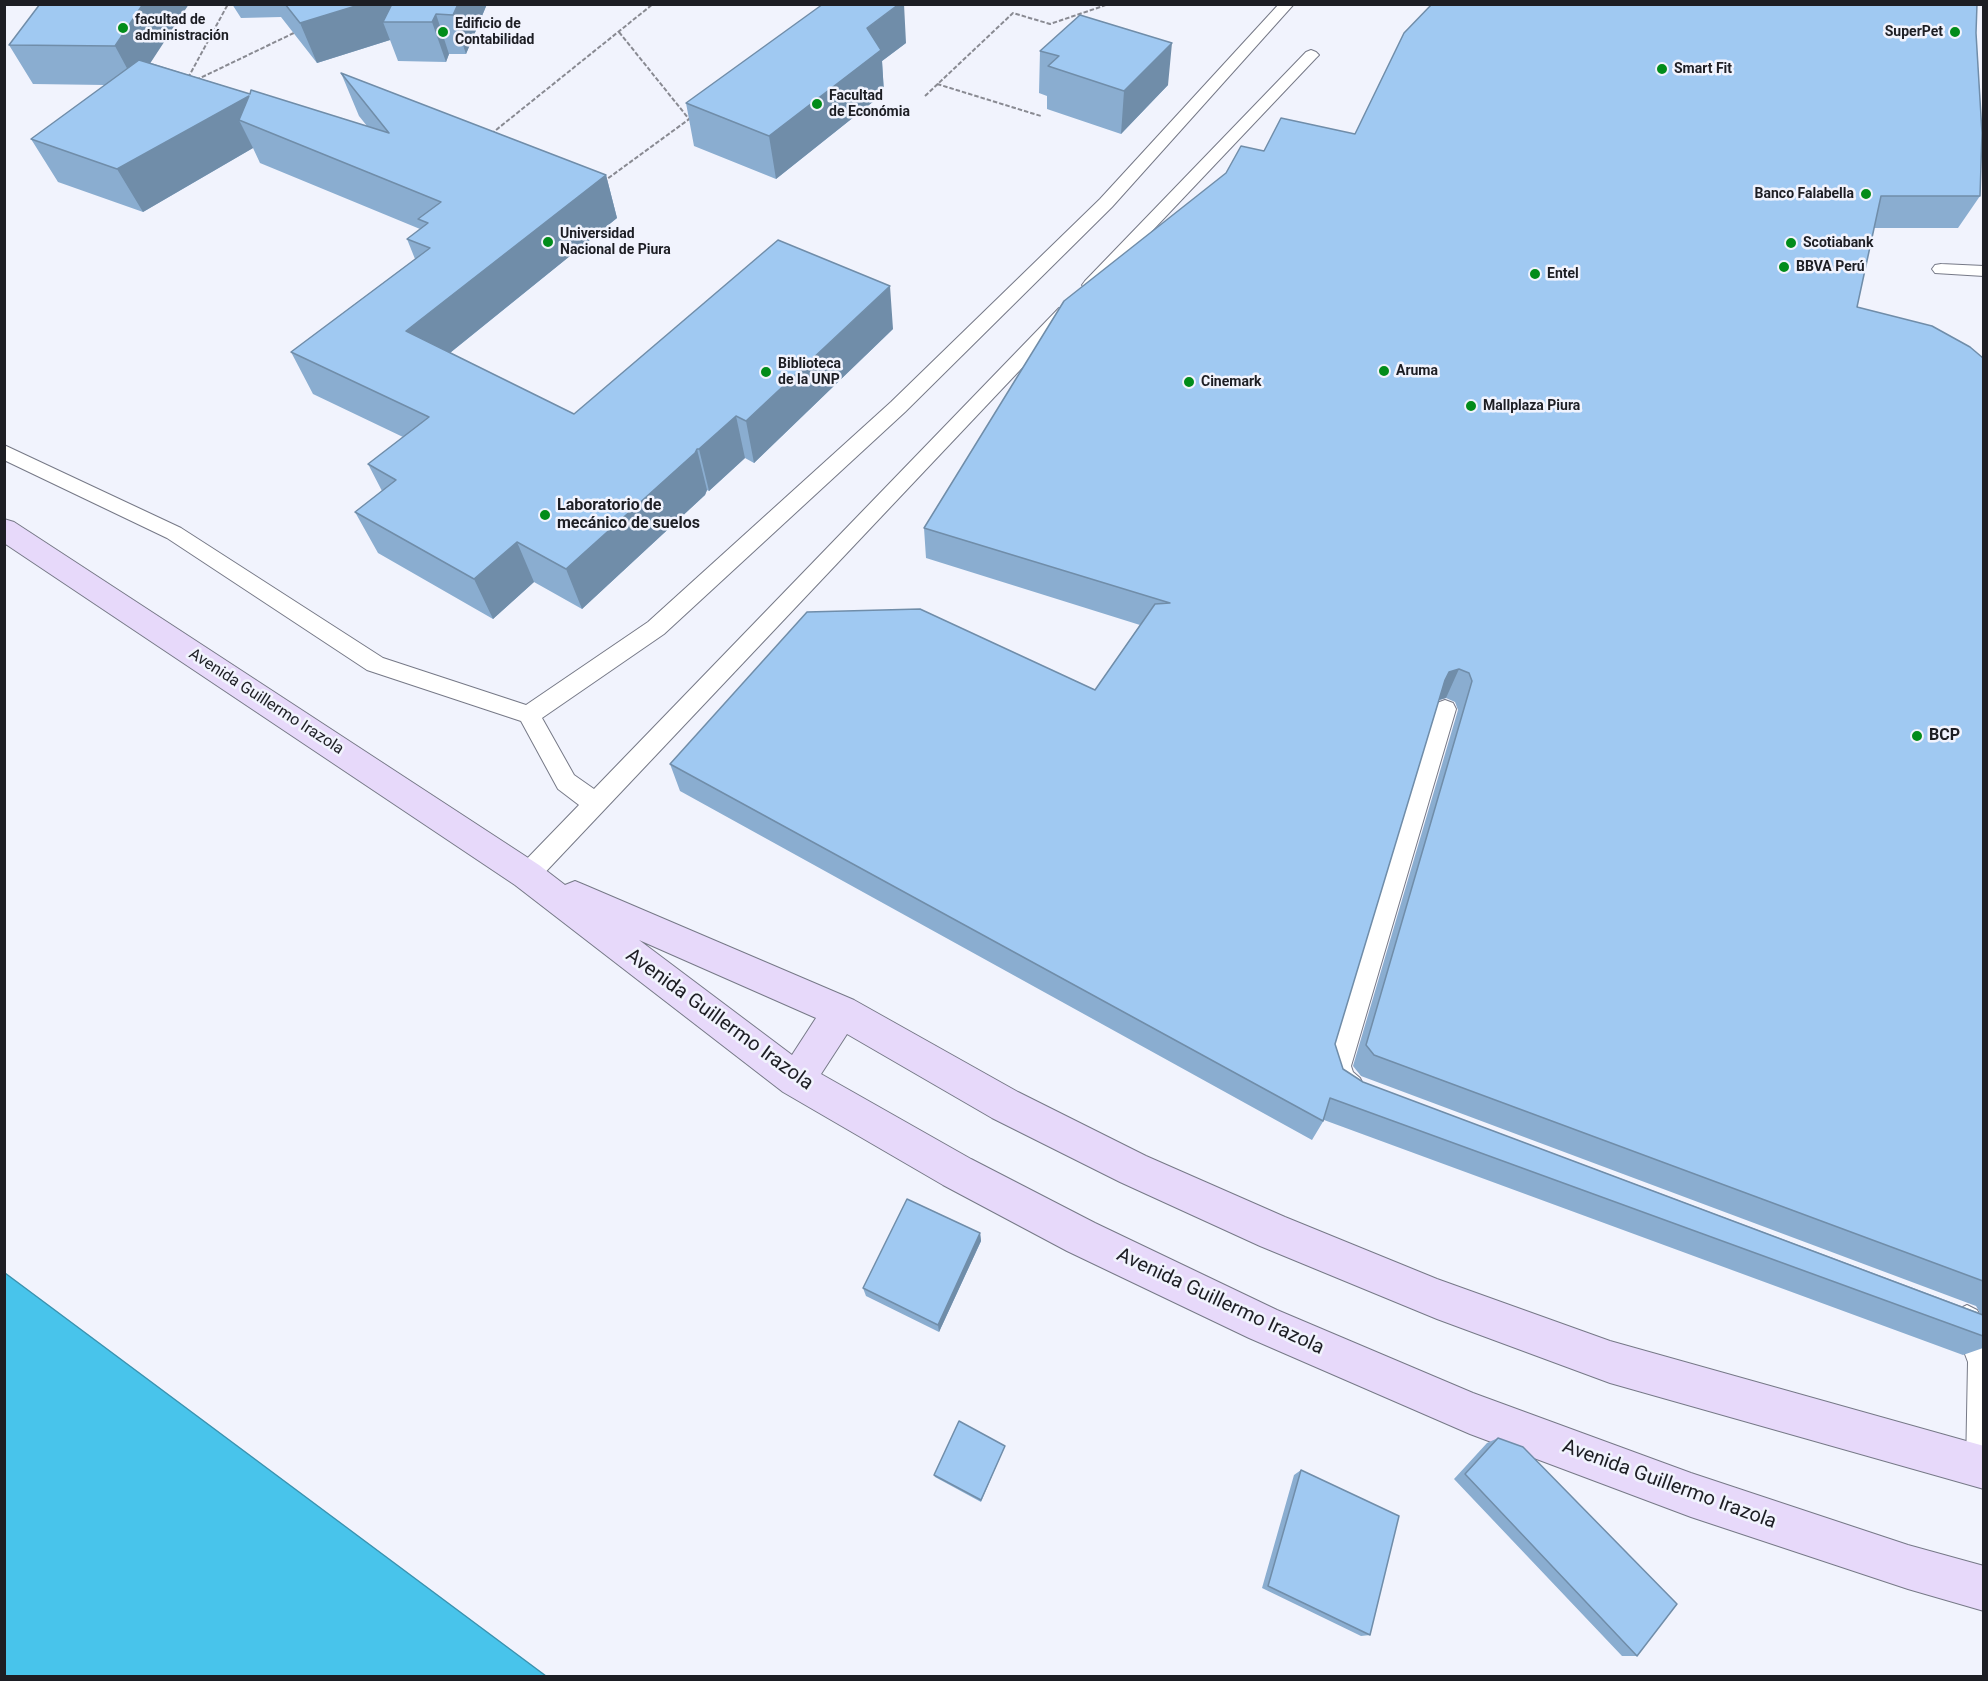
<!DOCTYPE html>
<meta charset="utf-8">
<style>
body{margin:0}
#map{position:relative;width:1988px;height:1681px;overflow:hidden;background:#f1f3fd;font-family:Roboto,sans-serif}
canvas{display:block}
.frame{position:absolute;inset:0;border:6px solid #1d1e24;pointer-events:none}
</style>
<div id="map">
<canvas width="1988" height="1681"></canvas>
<div class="frame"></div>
</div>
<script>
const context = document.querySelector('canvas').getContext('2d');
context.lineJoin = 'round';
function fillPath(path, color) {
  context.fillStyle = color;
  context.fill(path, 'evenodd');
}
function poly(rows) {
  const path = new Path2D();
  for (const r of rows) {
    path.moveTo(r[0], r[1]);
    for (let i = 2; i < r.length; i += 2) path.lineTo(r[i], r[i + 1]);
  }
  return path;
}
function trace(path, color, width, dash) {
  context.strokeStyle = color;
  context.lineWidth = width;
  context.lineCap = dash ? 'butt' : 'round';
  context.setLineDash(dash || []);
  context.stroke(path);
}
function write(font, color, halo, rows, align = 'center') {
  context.font = font + ' Roboto,sans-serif';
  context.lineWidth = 5;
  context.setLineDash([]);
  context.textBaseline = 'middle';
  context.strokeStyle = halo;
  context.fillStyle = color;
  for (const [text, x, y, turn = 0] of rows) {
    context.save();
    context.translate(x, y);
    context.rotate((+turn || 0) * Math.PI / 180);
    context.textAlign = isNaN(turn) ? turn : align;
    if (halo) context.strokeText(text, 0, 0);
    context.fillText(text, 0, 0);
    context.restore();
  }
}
const water = poly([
 [5,1273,546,1676,5,1676,5,1273]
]);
fillPath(water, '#48c4eb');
trace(water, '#3b92af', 1.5);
const service = poly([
 [1279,4,1294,4,1112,207,905,412,664,634,542,718,574,775,594,789,1059,308,1071,308,1074,312,1071,316,536,882,527,886,518,882,515,875,518,868,579,805,558,789,521,721,367,670,167,538,4,460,4,445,181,528,383,658,526,705,648,622,891,402,1100,199,1279,4],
 [1311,50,1316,52,1319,55,1316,58,1097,289,1085,289,1082,285,1085,281,1306,52,1311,50],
 [1941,264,1984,266,1984,276,1935,273,1932,269,1935,265,1941,264],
 [1445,700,1453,703,1456,709,1351,1066,1353,1072,1360,1078,1364,1087,1360,1096,1351,1100,1333,1089,1325,1066,1434,709,1437,703,1445,700],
 [1967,1305,1977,1310,1984,1323,1982,1484,1971,1479,1966,1468,1968,1362,1952,1320,1957,1310,1967,1305]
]);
const secondary = poly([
 [4,519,14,522,539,865,565,885,575,881,587,886,854,1000,1018,1092,1146,1156,1285,1217,1437,1279,1610,1341,1984,1446,1984,1489,1610,1383,1437,1319,1260,1246,1120,1182,992,1118,847,1034,821,1074,971,1159,1095,1223,1277,1310,1473,1393,1691,1473,1908,1545,1984,1566,1984,1611,1908,1589,1691,1517,1470,1434,1249,1338,1067,1251,943,1185,783,1092,515,885,4,543,4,519],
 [639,940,816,1018,792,1055,639,940]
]);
trace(service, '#767987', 2);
trace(secondary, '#767987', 2);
trace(poly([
 [619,32,689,119],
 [188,78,228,4],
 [196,80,298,31],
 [937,84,1041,116],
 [925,96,1013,13,1050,24,1109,4],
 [491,134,653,4],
 [603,182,692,117]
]), '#898a92', 2, [4.5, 2]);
fillPath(service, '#fff');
fillPath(secondary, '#e7d9fa');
fillPath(poly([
 [40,4,151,63,250,94,367,126,359,116,341,73,606,175,617,218,450,353,574,414,893,329,754,463,745,458,709,491,707,490,705,495,582,609,534,582,493,619,378,553,355,512,382,491,368,464,403,437,313,394,291,352,415,259,407,239,420,229,260,163,253,148,143,212,58,182,31,139,105,85,33,84,9,45],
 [232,4,487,4,466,54,449,54,446,62,398,61,390,40,317,63,281,17,241,18],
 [1976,33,1980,196,1958,228,1874,228,1857,307,1983,358,1983,1348,1963,1355,1324,1120,1312,1140,680,791,670,764,1095,690,1140,625,926,558,924,528,1264,151,1355,134],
 [1446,698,1455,702,1458,710,1353,1066,1361,1076,1976,1306,1980,1313,1363,1082,1343,1069,1335,1044,1439,700],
 [906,43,882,61,884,93,776,179,694,146,686,103],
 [1040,51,1168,85,1121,134,1047,109,1047,96,1039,93],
 [980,1233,981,1241,939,1332,866,1296,863,1288],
 [1498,1438,1637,1656,1622,1656,1454,1479,1487,1443],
 [1004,1448,981,1502,935,1477,934,1475],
 [1301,1470,1370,1635,1361,1636,1262,1588,1294,1475]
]), '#8aadd0');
fillPath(poly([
 [143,4,189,4,136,85,115,46],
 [362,4,401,4,383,22,390,40,317,63,300,23],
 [458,4,487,4,466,54,453,15],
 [899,4,904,4,906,43,882,61,884,93,776,179,769,136,867,28],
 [436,14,449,54,446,62,432,22],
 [1172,43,1168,85,1121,134,1124,91],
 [249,96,239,120,253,148,143,212,117,169],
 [606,175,617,218,425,373,406,331],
 [890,286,893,329,754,463,746,421],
 [736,416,745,458,709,491,699,449],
 [697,449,707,490,705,495,582,609,566,569],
 [517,542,534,582,493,619,474,579],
 [1459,669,1446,698,1436,701,1445,680,1449,672],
 [980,1233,981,1241,939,1332,938,1325]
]), '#708da9');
const building = poly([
 [40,4,143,4,115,46,9,45,40,4],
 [285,4,362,4,300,23,285,4],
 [392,4,458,4,453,15,436,14,432,22,383,22,392,4],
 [823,4,899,4,867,28,881,50,769,136,686,103,823,4],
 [1432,4,1977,4,1976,33,1982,133,1980,196,1881,196,1857,307,1932,326,1970,347,1983,358,1983,1281,1374,1055,1366,1045,1472,681,1469,673,1459,669,1449,672,1445,680,1335,1044,1343,1069,1363,1082,1983,1315,1983,1336,1330,1098,1323,1121,670,764,807,612,920,609,1095,690,1155,604,1170,603,924,528,1064,301,1226,173,1241,146,1264,151,1281,118,1355,134,1404,33,1432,4],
 [1080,15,1172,43,1124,91,1048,66,1059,56,1040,51,1080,15],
 [139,60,250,94,251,90,389,133,341,73,606,175,406,331,574,414,778,240,890,286,746,421,736,416,699,449,697,449,695,453,566,569,517,542,474,579,355,512,396,480,368,464,429,417,291,352,430,248,407,239,428,223,418,219,441,202,239,120,249,96,117,169,31,139,139,60],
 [907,1199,980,1233,938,1325,863,1288,907,1199],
 [959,1421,1005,1446,981,1500,934,1475,959,1421],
 [1498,1438,1523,1447,1677,1604,1637,1656,1465,1474,1498,1438],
 [1301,1470,1399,1516,1370,1635,1268,1586,1301,1470]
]);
fillPath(building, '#a0c9f2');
trace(building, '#708da9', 1.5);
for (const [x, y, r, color] of [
 [123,28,6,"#028c1a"],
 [443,32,6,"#028c1a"],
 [1955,32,6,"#028c1a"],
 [1662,69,6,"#028c1a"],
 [817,104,6,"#028c1a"],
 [1866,194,6,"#028c1a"],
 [548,242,6,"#028c1a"],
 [1791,243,6,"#028c1a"],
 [1784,267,6,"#028c1a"],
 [1535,274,6,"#028c1a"],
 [1384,371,6,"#028c1a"],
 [766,372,6,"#028c1a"],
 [1189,382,6,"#028c1a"],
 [1471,406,6,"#028c1a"],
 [545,515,6,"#028c1a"],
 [1917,736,6,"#028c1a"]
]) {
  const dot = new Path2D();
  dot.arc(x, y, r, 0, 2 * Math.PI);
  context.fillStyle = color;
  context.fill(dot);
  trace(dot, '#f1f3fd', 2);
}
write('bold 14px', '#1d1e24', '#f1f3fd', [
 ["facultad de",135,20],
 ["administración",135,36],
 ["Edificio de",455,24],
 ["Contabilidad",455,40],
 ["SuperPet",1943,32,"right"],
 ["Smart Fit",1674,69],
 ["Facultad",829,96],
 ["de Económia",829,112],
 ["Banco Falabella",1854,194,"right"],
 ["Universidad",560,234],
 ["Nacional de Piura",560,250],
 ["Scotiabank",1803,243],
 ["BBVA Perú",1796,267],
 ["Entel",1547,274],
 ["Biblioteca",778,364],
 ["de la UNP",778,380],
 ["Aruma",1396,371],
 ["Cinemark",1201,382],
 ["Mallplaza Piura",1483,406]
], 'left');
write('bold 16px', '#1d1e24', '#f1f3fd', [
 ["Laboratorio de",557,506],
 ["mecánico de suelos",557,524],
 ["BCP",1929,736]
], 'left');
write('16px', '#1d1e24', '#f1f3fd', [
 ["Avenida Guillermo Irazola",266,702,33]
]);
write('20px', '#1d1e24', '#f1f3fd', [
 ["Avenida Guillermo Irazola",719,1020,36],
 ["Avenida Guillermo Irazola",1220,1302,25],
 ["Avenida Guillermo Irazola",1669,1485,20]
]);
</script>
